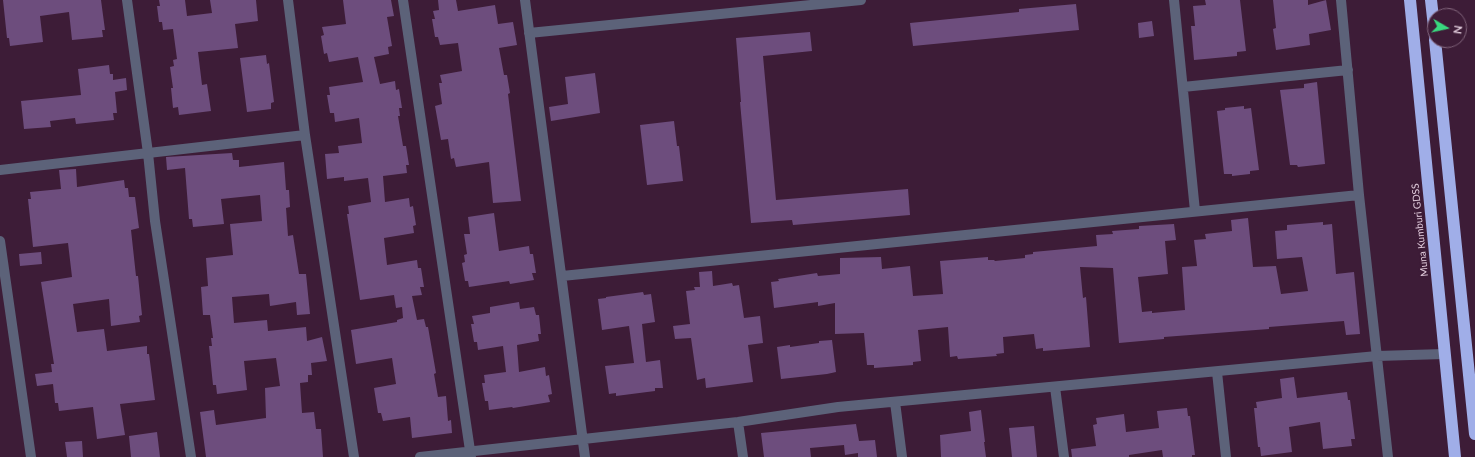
<!DOCTYPE html>
<style>
body{margin:0}
#map{position:relative;width:1475px;height:457px;overflow:hidden;background:#3d1c37;font-family:Lato,sans-serif}
canvas{display:block}
.north{position:absolute;left:1427px;top:8px;width:40px;height:40px;box-sizing:border-box;background:#3d1c37;border:1px solid #7f6279;border-radius:50%;rotate:99deg;font-size:11px;font-weight:700;line-height:16px;text-align:center;color:#e1ccdc}
.north::after{content:'';display:block;margin:auto;width:14px;height:18px;background:#39d87f;clip-path:polygon(50% 0,100% 100%,50% 72%,0 100%)}
</style>
<div id="map">
<canvas width="1475" height="457"></canvas>
<div class="north">N</div>
</div>
<script>
const context = document.querySelector('canvas').getContext('2d');
context.lineJoin = 'round';
function fillPath(path, color) {
  context.fillStyle = color;
  context.fill(path, 'evenodd');
}
function poly(rows) {
  const path = new Path2D();
  for (const r of rows) {
    path.moveTo(r[0], r[1]);
    for (let i = 2; i < r.length; i += 2) path.lineTo(r[i], r[i + 1]);
  }
  return path;
}
function trace(path, color, width, dash) {
  context.strokeStyle = color;
  context.lineWidth = width;
  context.lineCap = dash ? 'butt' : 'round';
  context.setLineDash(dash || []);
  context.stroke(path);
}
function write(font, color, halo, rows, align = 'center') {
  context.font = font + ' Lato,sans-serif';
  context.lineWidth = 4;
  context.setLineDash([]);
  context.textBaseline = 'middle';
  context.strokeStyle = halo;
  context.fillStyle = color;
  for (const [text, x, y, turn = 0] of rows) {
    context.save();
    context.translate(x, y);
    context.rotate((+turn || 0) * Math.PI / 180);
    context.textAlign = isNaN(turn) ? turn : align;
    if (halo) context.strokeText(text, 0, 0);
    context.fillText(text, 0, 0);
    context.restore();
  }
}
fillPath(poly([
 [3,0,101,0,105,30,102,30,103,37,72,40,69,12,40,16,43,42,10,46,9,38,7,38],
 [159,0,185,0,187,16,212,13,210,0,256,0,258,21,235,24,238,48,198,52,202,85,207,84,211,111,179,115,178,107,173,108,171,88,173,88,170,67,174,66,173,60,177,59,173,29,163,30,162,22,159,22,157,6,160,6],
 [343,0,391,0,394,16,387,17,392,46,388,47,389,54,374,57,380,84,395,81,396,90,399,89,402,108,399,108,400,116,398,116,403,146,406,146,409,165,406,165,407,173,383,176,385,202,409,198,410,207,413,206,416,225,413,226,414,233,384,238,387,265,417,260,418,268,421,268,424,287,420,287,422,295,412,296,417,320,424,319,426,327,428,327,436,373,434,374,438,397,446,396,448,421,451,420,452,433,412,438,410,417,383,421,381,413,378,413,374,388,396,384,392,358,356,364,351,330,397,322,397,320,403,318,402,307,396,308,394,295,360,300,347,214,349,214,348,206,371,202,368,178,344,181,344,177,327,179,325,154,339,153,338,146,362,143,359,118,335,122,334,113,330,113,327,95,330,95,329,87,363,82,358,57,329,62,327,53,324,54,321,36,324,35,322,27,346,24],
 [438,0,456,0,458,11,495,5,498,24,513,22,517,45,499,48,504,75,507,75,510,93,508,94,521,201,493,203,489,162,456,167,454,158,451,159,448,139,441,140,435,106,442,104,439,83,442,83,440,75,462,71,458,43,440,45,438,37,435,37,432,19,435,19,433,11,439,10],
 [1205,0,1240,0,1246,51,1237,52,1237,56,1194,60,1191,26,1195,26,1193,6,1206,5],
 [1273,0,1308,0,1308,5,1326,0,1331,30,1309,34,1310,45,1276,50,1273,29,1276,28],
 [1076,4,1079,30,913,46,910,23,1019,12,1019,9],
 [1152,21,1154,36,1139,38,1138,23],
 [810,32,812,51,763,56,776,200,908,189,910,215,793,225,792,220,751,223,740,102,741,102,736,38],
 [266,55,267,64,269,63,274,102,271,103,271,109,247,112,240,58],
 [109,65,110,74,113,74,113,80,126,78,127,90,115,92,117,113,113,113,114,120,76,124,75,118,50,121,51,127,24,129,21,101,81,95,78,69],
 [595,73,600,113,551,121,549,107,568,104,565,77],
 [1317,82,1325,164,1298,167,1297,165,1290,165,1280,90,1304,88,1304,84],
 [1244,106,1244,109,1251,108,1259,170,1250,171,1250,174,1232,176,1232,174,1224,174,1217,111,1225,110,1225,108],
 [674,121,677,146,679,146,683,181,647,185,640,125],
 [232,153,233,160,239,160,239,167,284,162,286,190,289,190,290,207,286,208,288,236,293,235,299,274,306,274,310,314,297,315,296,302,270,306,269,294,232,297,234,323,267,320,268,331,306,327,307,341,322,337,327,361,311,363,312,375,308,375,308,382,300,383,302,413,314,412,316,429,321,429,323,457,206,457,200,412,214,410,216,425,266,418,265,388,280,386,276,358,244,361,247,390,217,394,216,385,213,385,209,346,212,346,211,338,213,338,210,315,203,315,201,287,208,286,206,258,233,255,230,224,262,221,260,195,221,199,224,224,193,227,192,219,189,219,185,168,167,170,166,157],
 [76,169,77,187,124,180,125,188,128,188,129,197,135,197,139,228,131,230,136,276,138,276,142,315,139,316,140,322,111,326,109,299,73,304,77,332,104,329,107,351,147,346,147,354,149,354,155,400,120,404,125,435,97,439,93,407,59,411,58,403,55,403,53,384,37,386,35,374,52,372,51,364,54,364,41,282,72,277,68,243,33,247,28,199,31,199,30,192,61,189,59,170],
 [494,213,499,251,529,246,530,254,533,254,536,273,532,273,534,280,510,284,509,281,469,287,468,281,465,281,462,263,465,262,464,255,467,254,464,234,470,234,468,217],
 [1248,218,1253,267,1276,266,1281,294,1308,291,1302,257,1277,259,1275,231,1287,230,1287,225,1323,222,1323,225,1332,224,1336,274,1354,272,1360,334,1346,335,1344,321,1269,327,1269,329,1164,337,1164,339,1119,343,1113,268,1080,267,1083,298,1086,297,1090,347,1043,351,1043,348,1036,349,1034,334,1003,337,1004,353,996,354,997,356,958,359,957,356,950,357,948,327,918,330,921,361,913,362,913,365,874,368,874,365,867,365,864,333,835,334,835,303,818,306,818,302,774,308,771,282,779,281,778,279,817,273,818,276,840,274,840,258,881,257,882,269,910,266,913,296,943,294,940,261,988,257,988,260,994,260,995,261,1025,258,1025,255,1033,254,1033,252,1097,246,1096,235,1113,234,1112,231,1139,229,1139,226,1174,224,1176,240,1165,241,1168,274,1138,277,1142,312,1152,311,1152,313,1185,310,1182,267,1197,266,1194,240,1206,239,1205,234,1232,231,1231,220],
 [41,252,42,264,20,266,19,254],
 [712,271,713,286,732,283,733,286,739,285,744,318,760,316,763,343,748,345,753,382,706,388,705,378,697,380,691,338,675,339,673,326,690,324,686,291,695,290,694,287,700,287,699,272],
 [643,292,644,295,651,294,655,322,642,324,646,362,660,360,663,388,655,388,655,391,616,396,616,393,609,394,605,366,634,363,629,326,602,330,598,299,606,298,606,297],
 [519,302,520,309,534,307,536,315,539,315,541,334,538,334,539,341,517,345,519,372,545,367,546,376,549,375,552,394,548,395,550,402,513,408,512,407,489,410,488,401,485,401,482,383,485,383,484,375,506,372,503,346,478,350,477,342,474,342,471,324,474,324,472,316,490,313,490,307],
 [832,340,836,372,827,374,781,379,777,347,790,345,790,347,819,343,819,341],
 [1294,377,1297,398,1347,392,1348,400,1350,400,1355,439,1351,439,1352,446,1323,449,1320,422,1289,427,1292,452,1261,456,1260,447,1258,447,1254,408,1257,408,1256,402,1282,398,1280,379],
 [1187,408,1188,416,1190,416,1195,455,1192,455,1192,457,1163,457,1162,450,1129,455,1129,457,1072,457,1071,449,1096,446,1093,425,1097,424,1096,418,1124,414,1126,432,1159,428,1157,411],
 [981,410,985,442,984,442,986,457,941,457,940,435,971,431,969,412],
 [856,424,859,441,875,440,877,457,858,457,858,453,845,455,844,445,810,448,811,457,764,457,761,433],
 [1034,426,1037,457,1012,457,1009,428],
 [157,432,160,457,131,457,129,436],
 [82,441,83,457,67,457,65,442]
]), '#6d4d7d');
trace(poly([
 [127,0,148,153,155,221,191,457],
 [288,0,305,135,354,457],
 [403,0,471,457],
 [525,0,585,457],
 [1174,0,1195,211],
 [1341,0,1359,195,1388,457],
 [529,33,861,0],
 [1183,87,1348,70],
 [0,170,305,135],
 [0,241,31,457],
 [562,276,1359,195],
 [1217,372,1226,457],
 [1055,387,1064,457],
 [895,402,902,457],
 [738,422,743,457],
 [420,457,738,422,838,407,1377,356,1444,354]
]), '#5c6279', 10);
trace(poly([
 [1410,0,1455,457],
 [1431,0,1435,36],
 [1435,40,1475,434]
]), '#a0aee8', 12);
write('10px', '#e1ccdc', '#3d1c37', [
 ["Muna Kumburi GDSS",1420,230,-96]
]);
</script>
